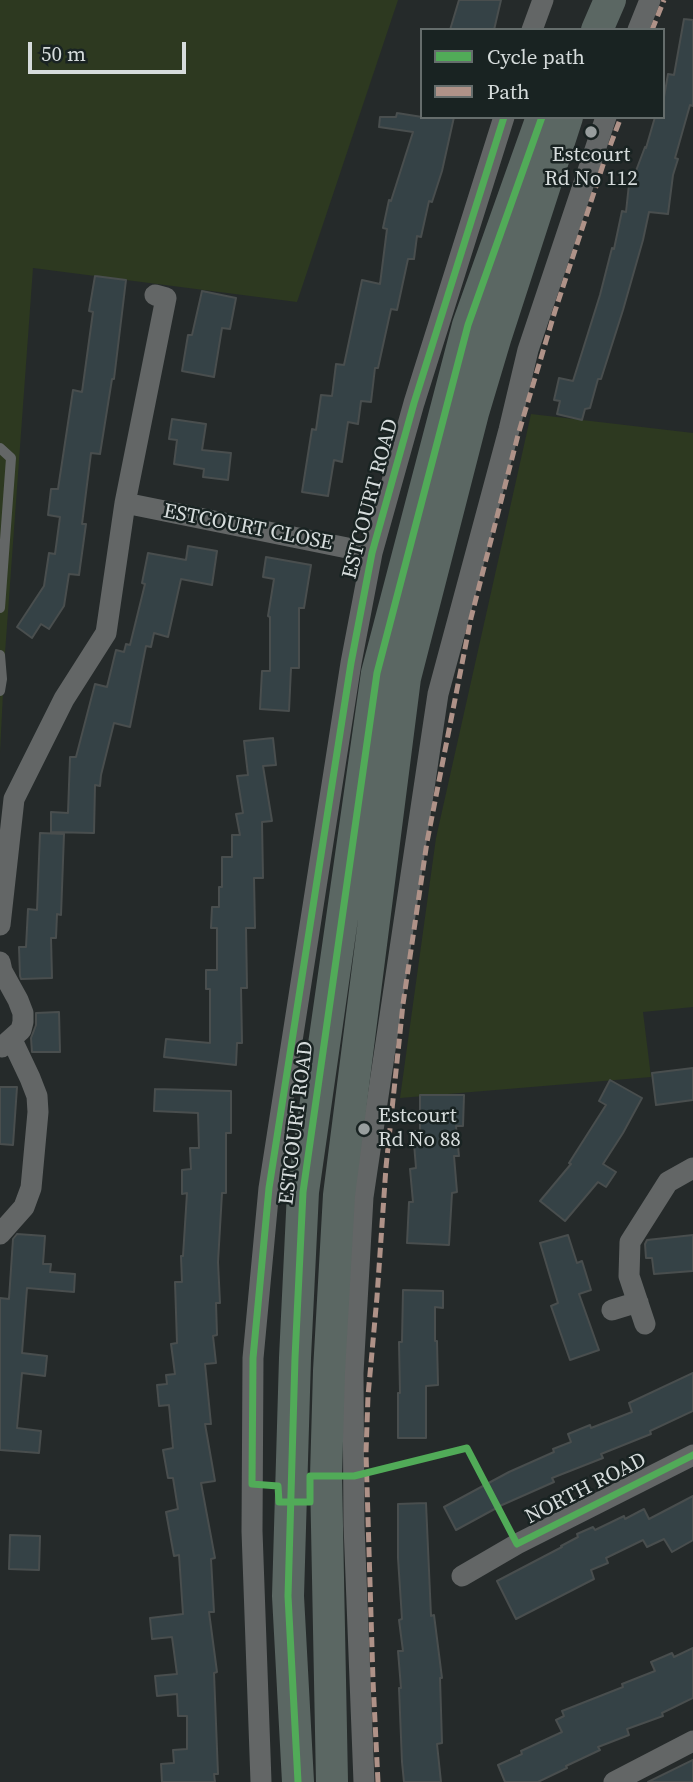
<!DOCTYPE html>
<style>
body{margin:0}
#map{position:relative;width:693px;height:1782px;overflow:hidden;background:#252a2a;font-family:"Source Serif 4",serif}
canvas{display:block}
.legend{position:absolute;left:420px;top:28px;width:245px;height:91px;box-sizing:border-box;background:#192322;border:2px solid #656d6c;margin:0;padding:9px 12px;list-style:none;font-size:21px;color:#d6dcdc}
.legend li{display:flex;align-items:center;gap:14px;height:35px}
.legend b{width:35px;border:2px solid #656d6c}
.scale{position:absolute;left:28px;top:42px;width:158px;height:32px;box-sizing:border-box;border:4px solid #d6dcdc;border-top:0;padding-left:9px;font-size:21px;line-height:24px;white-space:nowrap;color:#d6dcdc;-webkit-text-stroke:5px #192322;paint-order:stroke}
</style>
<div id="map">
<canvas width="693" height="1782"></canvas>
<ul class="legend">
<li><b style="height:9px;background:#51ab58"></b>Cycle path</li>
<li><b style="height:9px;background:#af9288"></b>Path</li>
</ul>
<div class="scale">50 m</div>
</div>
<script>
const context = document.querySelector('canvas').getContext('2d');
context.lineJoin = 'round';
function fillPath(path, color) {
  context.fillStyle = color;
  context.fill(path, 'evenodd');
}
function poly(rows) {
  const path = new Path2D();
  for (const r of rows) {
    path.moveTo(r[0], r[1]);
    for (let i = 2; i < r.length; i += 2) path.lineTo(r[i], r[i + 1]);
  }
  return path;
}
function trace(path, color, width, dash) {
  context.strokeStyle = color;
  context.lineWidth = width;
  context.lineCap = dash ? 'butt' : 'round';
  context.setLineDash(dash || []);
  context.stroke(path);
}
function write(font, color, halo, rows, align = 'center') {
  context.font = font + ' "Source Serif 4",serif';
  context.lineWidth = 5;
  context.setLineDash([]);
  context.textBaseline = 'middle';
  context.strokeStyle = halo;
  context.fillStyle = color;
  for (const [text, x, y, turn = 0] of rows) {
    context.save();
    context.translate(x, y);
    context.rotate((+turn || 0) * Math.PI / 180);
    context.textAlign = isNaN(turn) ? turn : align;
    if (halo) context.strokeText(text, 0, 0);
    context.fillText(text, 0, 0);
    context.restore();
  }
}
fillPath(poly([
 [0,0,398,0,297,302,33,268,5,653,0,753],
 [531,414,693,433,693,1007,643,1012,651,1077,400,1098,436,838]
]), '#2d3920');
const building = poly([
 [459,0,501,0,494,30,450,30,459,0],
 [684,19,693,20,693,106,690,105,675,158,678,159,673,175,668,214,649,212,643,240,623,310,601,379,598,379,590,408,585,409,582,420,557,414,560,401,554,400,559,378,573,381,600,295,612,248,614,249,622,211,626,212,629,184,631,184,645,147,646,148,655,117,663,117,663,103,668,74,674,75,684,19],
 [397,113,422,117,454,117,442,171,432,202,429,201,421,237,417,236,414,259,408,259,397,310,391,309,378,368,375,368,371,402,361,401,358,424,348,422,342,462,334,460,328,496,302,492,312,429,316,430,321,395,332,396,336,364,344,365,362,280,380,284,387,229,383,228,389,200,391,201,413,132,379,127,380,117,396,117,397,113],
 [95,276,126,280,114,379,112,379,100,454,91,453,82,524,86,524,79,575,69,574,64,606,49,629,41,624,32,638,17,627,44,586,49,553,55,554,60,517,48,515,51,489,58,489,73,390,82,392,93,312,89,311,95,276],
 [202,291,236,298,230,329,222,328,214,377,182,371,188,335,192,335,202,291],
 [172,419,206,424,202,450,231,453,228,480,203,477,204,469,174,464,177,440,169,439,172,419],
 [188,546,217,551,212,585,181,579,168,637,154,633,151,647,146,646,130,727,114,723,101,775,100,786,95,785,94,833,51,832,51,812,68,813,70,757,76,757,95,684,107,687,116,650,124,652,126,644,130,645,145,584,142,583,148,553,186,560,188,546],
 [266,557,311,565,304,608,299,608,299,668,291,668,289,711,260,709,262,671,270,671,270,617,268,616,274,579,263,577,266,557],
 [273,738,276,765,263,766,272,821,262,822,263,878,254,878,255,928,246,928,247,988,241,988,242,1043,237,1043,236,1065,164,1057,166,1039,210,1043,210,989,206,989,206,970,217,970,217,928,211,928,212,907,219,907,219,887,222,887,222,857,232,857,232,835,240,835,236,814,243,813,237,776,248,775,244,741,273,738],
 [40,833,64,834,61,915,57,914,56,938,51,938,52,978,21,979,20,976,19,947,26,947,28,909,37,910,40,833],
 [59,1012,60,1052,32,1052,31,1038,36,1025,36,1013,59,1012],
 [693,1068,693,1100,656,1105,652,1073,693,1068],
 [610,1080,642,1098,623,1133,603,1164,616,1172,606,1187,598,1182,565,1221,540,1201,571,1164,569,1163,606,1105,599,1101,610,1080],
 [0,1087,17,1087,13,1145,0,1144,0,1087],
 [155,1089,231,1091,231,1133,226,1133,226,1193,222,1193,218,1262,220,1303,216,1303,217,1335,213,1336,216,1363,205,1364,211,1424,205,1424,215,1481,201,1483,215,1558,211,1559,214,1612,209,1612,217,1672,214,1673,218,1774,214,1774,215,1782,162,1782,161,1764,174,1763,173,1750,187,1749,187,1716,178,1716,177,1694,157,1696,155,1676,177,1674,172,1637,152,1639,150,1618,183,1614,179,1555,174,1556,166,1512,178,1509,173,1478,168,1478,163,1450,173,1448,169,1405,159,1406,157,1385,167,1384,166,1375,175,1374,171,1344,177,1343,175,1282,182,1282,181,1256,183,1256,187,1193,182,1194,182,1170,191,1169,190,1148,199,1148,198,1113,154,1111,155,1089],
 [420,1095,464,1095,463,1126,456,1126,459,1156,454,1156,457,1192,452,1193,449,1245,407,1243,409,1202,413,1202,410,1169,416,1168,413,1131,420,1131,420,1095],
 [17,1234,45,1236,43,1264,51,1264,50,1272,75,1274,74,1292,27,1288,22,1353,47,1356,45,1376,22,1373,17,1428,41,1431,39,1453,0,1450,0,1298,9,1299,13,1239,17,1234],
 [568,1235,577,1263,582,1261,591,1290,579,1294,599,1350,570,1360,551,1306,558,1303,540,1243,568,1235],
 [693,1235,693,1271,654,1274,652,1258,646,1258,645,1244,647,1240,693,1235],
 [403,1290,443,1291,443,1308,435,1307,435,1341,437,1341,438,1385,426,1386,426,1438,398,1438,398,1393,400,1393,399,1342,402,1342,403,1290],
 [693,1373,693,1411,650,1431,651,1434,601,1454,603,1458,552,1478,554,1482,502,1505,456,1530,444,1507,509,1472,554,1452,553,1449,571,1442,568,1434,590,1425,591,1428,632,1412,629,1403,693,1373],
 [693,1496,693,1540,672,1552,664,1539,647,1547,643,1540,606,1558,608,1563,591,1570,594,1579,516,1619,497,1581,562,1547,561,1546,578,1537,577,1534,593,1527,595,1530,624,1516,625,1519,644,1509,649,1519,693,1496],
 [426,1503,431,1616,434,1615,442,1678,440,1678,442,1743,437,1744,441,1782,404,1782,402,1762,399,1688,401,1688,398,1651,403,1651,399,1620,402,1619,398,1558,398,1504,426,1503],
 [10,1535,40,1536,39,1570,9,1569,10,1535],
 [693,1648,693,1698,662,1713,663,1716,627,1729,629,1735,598,1747,600,1750,566,1766,567,1768,538,1782,505,1782,498,1765,522,1754,521,1751,562,1732,556,1720,564,1716,562,1711,623,1687,622,1684,655,1671,651,1662,672,1653,674,1657,693,1648],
 [693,1760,693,1782,648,1782,693,1760]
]);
fillPath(building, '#354246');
trace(building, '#494e4e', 2);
trace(poly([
 [0,448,11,458,0,608],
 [0,655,2,679,0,691]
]), '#636666', 10);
trace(poly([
 [532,30,543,0],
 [638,30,650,0],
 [125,503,372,553],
 [0,925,14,799,64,699,106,633,125,503,166,298,155,295],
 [0,962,2,971,18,1000,23,1013,23,1022,21,1030,2,1047],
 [0,1234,24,1207,31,1188,38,1112,37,1096,30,1078,12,1040],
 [612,1310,638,1302],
 [645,1324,629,1276,630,1242,668,1182,693,1168],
 [462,1576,517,1544,693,1455],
 [261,1782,252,1531,253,1358,269,1188,351,663,372,553,414,403,504,117],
 [364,1782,354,1525,353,1373,363,1197,438,694,509,430,528,350,606,117],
 [614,1782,693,1741]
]), '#636666', 21);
trace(poly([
 [597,30,610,0],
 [298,1782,288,1596,295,1358,303,1192,377,673,468,325,542,117],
 [332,1782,326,1476,329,1371,339,1195,405,678,473,413,496,336,567,117]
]), '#5b6763', 32);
trace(poly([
 [652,30,664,0],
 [378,1782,373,1681,366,1453,368,1396,377,1297,386,1167,403,1004,427,842,471,618,518,435,555,311,604,162,621,117]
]), '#af9288', 5, [10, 5]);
trace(poly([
 [504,117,414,403,372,553,351,663,269,1188,253,1358,252,1484,278,1486,279,1502,310,1502,310,1476,354,1476,467,1448,517,1544,693,1455],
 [298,1782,288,1596,295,1358,303,1192,377,673,468,325,542,117]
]), '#51ab58', 7);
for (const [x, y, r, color] of [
 [591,132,7,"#989e9e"],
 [364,1129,7,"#989e9e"]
]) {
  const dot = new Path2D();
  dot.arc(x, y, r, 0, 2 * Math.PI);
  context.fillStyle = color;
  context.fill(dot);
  trace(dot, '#192322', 2.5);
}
write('21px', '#d6dcdc', '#192322', [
 ["Estcourt",591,156],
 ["Rd No 112",591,180],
 ["Estcourt",378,1117,"left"],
 ["Rd No 88",378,1141,"left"]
]);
write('21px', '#d6dcdc', '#192322', [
 ["ESTCOURT ROAD",371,499,-75],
 ["ESTCOURT CLOSE",248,528,11],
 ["ESTCOURT ROAD",297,1123,-83],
 ["NORTH ROAD",586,1489,-27]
]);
</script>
